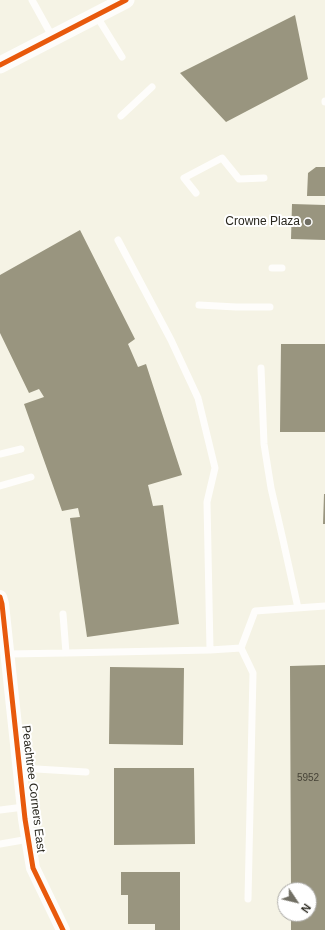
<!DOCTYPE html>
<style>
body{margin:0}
#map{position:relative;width:325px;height:930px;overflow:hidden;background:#f5f3e5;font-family:Arial,sans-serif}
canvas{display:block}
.north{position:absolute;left:277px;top:882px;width:40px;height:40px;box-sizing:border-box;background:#fff;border:1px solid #aaa9a5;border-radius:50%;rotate:125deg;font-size:11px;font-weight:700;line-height:16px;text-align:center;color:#2a281f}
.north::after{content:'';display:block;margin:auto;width:14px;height:18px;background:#716f64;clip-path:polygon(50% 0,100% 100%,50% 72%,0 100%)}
</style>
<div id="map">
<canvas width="325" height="930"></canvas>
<div class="north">N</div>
</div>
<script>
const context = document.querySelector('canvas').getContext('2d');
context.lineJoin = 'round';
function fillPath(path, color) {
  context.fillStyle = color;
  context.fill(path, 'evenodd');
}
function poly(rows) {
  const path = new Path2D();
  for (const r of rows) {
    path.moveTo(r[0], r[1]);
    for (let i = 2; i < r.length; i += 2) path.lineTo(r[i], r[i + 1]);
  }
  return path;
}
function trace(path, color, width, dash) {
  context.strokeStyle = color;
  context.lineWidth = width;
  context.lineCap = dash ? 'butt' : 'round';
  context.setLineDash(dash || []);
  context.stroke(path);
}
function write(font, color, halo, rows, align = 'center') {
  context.font = font + ' Arial,sans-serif';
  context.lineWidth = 4;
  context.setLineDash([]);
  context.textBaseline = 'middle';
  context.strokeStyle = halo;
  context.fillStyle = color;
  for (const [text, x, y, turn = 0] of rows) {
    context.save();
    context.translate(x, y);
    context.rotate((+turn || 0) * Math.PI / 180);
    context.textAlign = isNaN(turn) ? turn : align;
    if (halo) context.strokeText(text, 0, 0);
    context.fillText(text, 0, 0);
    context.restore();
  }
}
fillPath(poly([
 [295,15,308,79,226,122,180,73],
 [316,167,325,167,325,196,307,196,308,173],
 [292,204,325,205,325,240,291,239],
 [80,230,135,339,128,344,138,367,146,364,182,475,148,485,153,506,163,505,179,624,87,637,70,518,80,517,78,508,62,511,24,404,44,397,39,389,29,393,0,333,0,275],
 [281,344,325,344,325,432,280,432],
 [324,494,325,494,325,524,323,524],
 [325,665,325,930,291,930,291,914,309,914,309,890,291,890,290,666],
 [110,667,184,668,183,745,109,744],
 [114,768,194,768,195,844,114,845],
 [121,872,180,872,180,930,155,930,155,924,128,924,128,895,121,895]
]), '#99957f');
trace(poly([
 [32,0,53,38],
 [96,15,122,57],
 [325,101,325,102],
 [121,116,152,87],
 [196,193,184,178,222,158,239,179,264,178],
 [272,268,282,268],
 [199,305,236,307,270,307],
 [261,368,264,444,271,488,283,540,298,608],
 [0,454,21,449],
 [0,486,31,477],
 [241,648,253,673,248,899],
 [210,650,241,648,255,611,325,606],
 [66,653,210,650,207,502,215,468,198,398,171,340,118,240],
 [8,654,66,653,63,614],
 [20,768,86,772],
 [0,810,24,807],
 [0,844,29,839]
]), '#fefdfb', 7);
trace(poly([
 [0,597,2,604,25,819,33,868,63,930]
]), '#fefdfb', 14);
trace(poly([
 [0,65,126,0]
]), '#fefdfb', 17);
trace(poly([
 [0,65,126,0],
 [0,597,2,604,25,819,33,868,63,930]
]), '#e8590c', 5);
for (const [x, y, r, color] of [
 [308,222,4,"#716f64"]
]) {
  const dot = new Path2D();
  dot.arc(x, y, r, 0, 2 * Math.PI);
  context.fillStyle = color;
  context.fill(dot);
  trace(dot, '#fff', 1.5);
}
write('10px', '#464337', null, [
 ["5952",308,778]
]);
write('12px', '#2a281f', '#fff', [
 ["Crowne Plaza",300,222]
], 'right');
write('12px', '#2a281f', '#fff', [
 ["Peachtree Corners East",33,789,83]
]);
</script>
